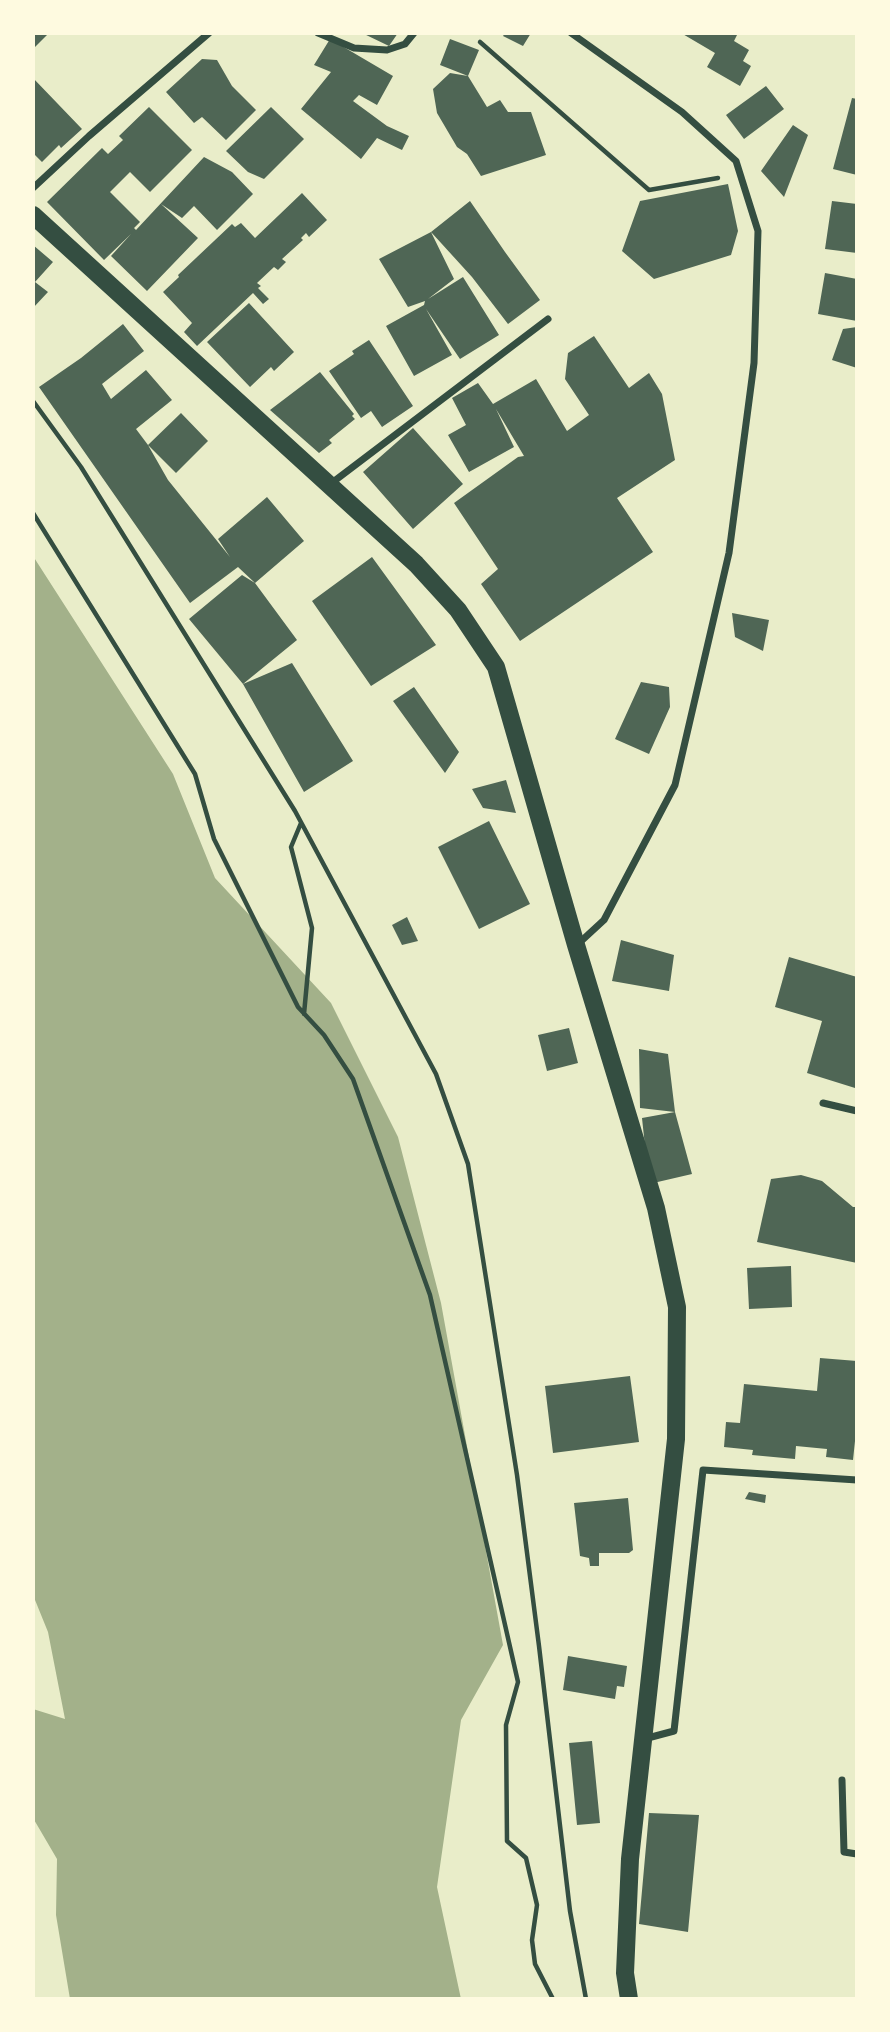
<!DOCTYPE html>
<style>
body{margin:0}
#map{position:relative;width:890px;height:2032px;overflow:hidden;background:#e9edc9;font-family:Inter,sans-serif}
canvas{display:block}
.frame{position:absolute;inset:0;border:35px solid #fefae0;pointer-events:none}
</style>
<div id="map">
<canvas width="890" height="2032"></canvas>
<div class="frame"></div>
</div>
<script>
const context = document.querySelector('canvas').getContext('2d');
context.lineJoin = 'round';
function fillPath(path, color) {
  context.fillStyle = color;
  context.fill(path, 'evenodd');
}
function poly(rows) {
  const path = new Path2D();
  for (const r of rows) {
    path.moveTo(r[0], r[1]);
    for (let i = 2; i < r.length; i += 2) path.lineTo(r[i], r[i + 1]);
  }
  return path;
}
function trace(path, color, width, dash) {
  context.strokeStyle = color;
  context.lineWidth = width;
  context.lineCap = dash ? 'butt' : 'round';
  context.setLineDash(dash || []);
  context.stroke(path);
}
fillPath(poly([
 [33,556,173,774,215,878,331,1003,398,1137,441,1303,503,1645,461,1720,437,1887,461,1999,70,1999,56,1915,57,1859,33,1818,33,1709,65,1719,48,1632,33,1595]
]), '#a3b18a');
fillPath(poly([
 [33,33,49,33,33,49],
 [362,33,398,33,389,46],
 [505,33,531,33,523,46,503,36],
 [681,33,738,33,734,41,749,50,743,61,751,66,740,86,707,67,715,53],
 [330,39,393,76,377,105,359,95,353,101,387,126,409,136,402,150,377,138,361,159,301,109,331,72,314,65],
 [450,39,479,50,468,76,487,107,500,100,508,112,531,112,546,155,481,176,467,154,457,147,437,113,433,89,450,73,468,76,440,65],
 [202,59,217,60,232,86,256,110,226,140,202,117,194,123,166,92],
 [33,78,82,129,61,148,59,145,42,162,35,155,33,157],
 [766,86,784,109,744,139,726,115],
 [852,98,857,99,857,175,833,169],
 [149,107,192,150,150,192,130,172,110,192,140,222,134,228,136,230,204,157,232,172,253,194,217,230,194,206,182,218,161,204,198,238,147,291,111,256,131,234,104,260,47,202,102,148,108,154,123,140,119,136],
 [271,107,304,139,264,179,248,172,226,151],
 [793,125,808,135,784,197,761,171],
 [728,184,738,231,731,255,654,279,622,251,640,201],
 [302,193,327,220,309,237,306,233,301,238,303,240,282,259,286,262,278,270,274,267,257,283,261,286,258,288,269,299,263,304,253,293,197,346,184,332,192,323,163,292,179,277,178,275,232,224,235,227,241,223,255,238],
 [470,201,505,252,540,300,508,324,472,277,431,232,454,279,428,299,463,277,499,335,460,359,426,309,452,355,414,376,386,326,424,305,425,301,408,307,379,259,431,232],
 [832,201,857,204,857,253,825,249],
 [33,245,53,262,35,282,48,292,33,308],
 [825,273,857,279,857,321,818,314],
 [249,303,294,352,274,371,271,367,250,387,207,342],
 [123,324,144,351,102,384,111,399,146,370,172,400,136,429,148,445,181,413,208,441,176,473,148,445,168,480,230,557,218,539,267,497,304,541,255,583,238,567,190,603,39,387,81,358],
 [857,327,857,368,832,360,843,329],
 [594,336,629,388,649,373,662,394,675,460,617,498,653,552,520,641,481,584,498,569,454,503,518,457,524,456,496,409,514,447,469,472,448,435,466,425,452,398,478,383,493,404,536,379,567,431,589,415,565,379,568,353],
 [369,340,413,406,382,427,371,411,361,418,329,371,354,354,352,351],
 [320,372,354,414,352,416,355,419,329,440,332,443,319,453,270,410],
 [413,428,463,484,413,529,363,472],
 [372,557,436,645,371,686,312,601],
 [242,575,255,583,297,640,243,684,189,619],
 [732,613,769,620,763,651,735,637],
 [292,663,353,761,304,792,243,684],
 [641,682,669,687,670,707,649,754,615,739],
 [414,687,459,752,445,773,393,701],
 [506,780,516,813,483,808,472,789],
 [489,821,530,904,479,929,438,847],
 [407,917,418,941,402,945,392,925],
 [621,940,674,955,669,991,612,981],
 [789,957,857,977,857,1080,855,1088,807,1073,822,1021,775,1007],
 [569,1028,578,1063,547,1071,538,1035],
 [639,1049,668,1054,675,1112,640,1108],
 [675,1112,692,1174,649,1184,642,1118],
 [801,1175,822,1181,853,1207,857,1207,857,1263,757,1242,771,1179],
 [791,1266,792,1307,749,1309,747,1268],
 [820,1358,857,1361,857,1422,853,1460,826,1457,827,1449,796,1446,795,1459,752,1455,753,1450,724,1447,726,1422,740,1423,744,1384,817,1391],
 [630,1376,639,1442,553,1453,545,1386],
 [749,1492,766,1495,765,1503,745,1499],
 [628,1498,633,1550,629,1553,599,1553,599,1566,590,1566,589,1558,580,1556,574,1503],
 [568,1656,627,1666,624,1687,617,1686,615,1699,563,1690],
 [592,1741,600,1823,577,1825,569,1743],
 [649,1813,699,1815,688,1932,639,1924]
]), '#4f6655');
trace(poly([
 [480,42,649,190,718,178],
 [33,401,81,467,295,811,436,1074,468,1164,517,1475,539,1646,570,1911,586,1999],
 [33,513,195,774,214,839,298,1007,324,1035,353,1079,430,1295,518,1682,506,1725,507,1841,526,1858,537,1905,532,1940,535,1964,553,1999],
 [301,823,291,847,312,928,304,1014]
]), '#344e41', 4.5);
trace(poly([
 [318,33,354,48,387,50,405,44,414,33],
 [571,33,682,112,736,161,758,231,754,363,729,553,675,785,604,920,578,944],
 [33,188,89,136,209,33],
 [329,485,548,319],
 [823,1103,857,1111],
 [644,1739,674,1731,703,1470,857,1480],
 [842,1780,844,1852,857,1854]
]), '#344e41', 7);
trace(poly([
 [33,215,416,564,458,610,496,667,576,945,656,1208,677,1307,676,1439,630,1859,625,1973,629,1999]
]), '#344e41', 18);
</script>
